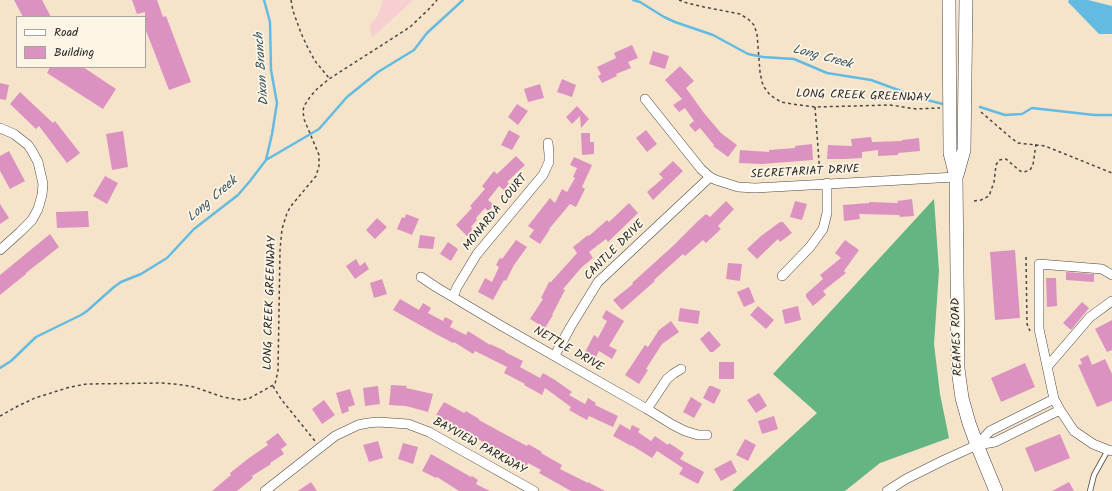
<!DOCTYPE html>
<style>
body{margin:0}
#map{position:relative;width:1112px;height:491px;overflow:hidden;background:#f6e4ca;font-family:Kalam,sans-serif}
canvas{display:block}
.legend{position:absolute;left:16px;top:16px;width:130px;height:52px;box-sizing:border-box;background:#fcf5e5;border:1px solid #a8a49b;margin:0;padding:5px 7px;list-style:none;font-size:12px;color:#2b2b2b}
.legend li{display:flex;align-items:center;gap:8px;height:20px}
.legend b{width:20px;border:1px solid #a8a49b}
</style>
<div id="map">
<canvas width="1112" height="491"></canvas>
<ul class="legend">
<li><b style="height:5px;background:#fff"></b>Road</li>
<li><b style="height:11px;background:#dc92c0"></b>Building</li>
</ul>
</div>
<script>
const context = document.querySelector('canvas').getContext('2d');
context.lineJoin = 'round';
function fillPath(path, color) {
  context.fillStyle = color;
  context.fill(path, 'evenodd');
}
function poly(rows) {
  const path = new Path2D();
  for (const r of rows) {
    path.moveTo(r[0], r[1]);
    for (let i = 2; i < r.length; i += 2) path.lineTo(r[i], r[i + 1]);
  }
  return path;
}
function trace(path, color, width, dash) {
  context.strokeStyle = color;
  context.lineWidth = width;
  context.lineCap = dash ? 'butt' : 'round';
  context.setLineDash(dash || []);
  context.stroke(path);
}
function write(font, color, halo, rows, align = 'center') {
  context.font = font + ' Kalam,sans-serif';
  context.lineWidth = 3.5;
  context.setLineDash([]);
  context.textBaseline = 'middle';
  context.strokeStyle = halo;
  context.fillStyle = color;
  for (const [text, x, y, turn = 0] of rows) {
    context.save();
    context.translate(x, y);
    context.rotate((+turn || 0) * Math.PI / 180);
    context.textAlign = isNaN(turn) ? turn : align;
    if (halo) context.strokeText(text, 0, 0);
    context.fillText(text, 0, 0);
    context.restore();
  }
}
fillPath(poly([
 [383,0,413,0,372,38,370,30,371,23,377,17]
]), '#f7cfd0');
fillPath(poly([
 [934,199,939,271,934,344,940,394,949,438,880,463,845,491,732,491,817,413,773,374]
]), '#64b581');
fillPath(poly([
 [1069,0,1088,0,1112,6,1112,34,1099,34,1068,2]
]), '#64bbe1');
trace(poly([
 [264,0,270,22,271,70,277,103,272,134,266,160],
 [633,0,640,2,664,17,675,22,713,35,748,54,763,57,794,59,827,73,871,80,923,99,943,104],
 [980,107,1005,115,1022,114,1032,108,1094,115,1112,115],
 [0,368,11,361,36,337,81,315,87,311,114,287,121,282,141,274,167,258,194,229,238,195,250,181,266,160,319,129,347,97,378,72,414,50,427,33,463,0]
]), '#64bbe1', 2.5);
fillPath(poly([
 [14,0,42,0,51,17,23,17],
 [132,0,157,0,163,17,166,16,191,82,169,90,145,28,145,12,137,14],
 [632,45,638,58,628,62,631,68,616,74,617,76,602,83,598,76,601,74,597,67,616,58,614,53],
 [653,51,669,56,665,69,649,64],
 [680,66,694,81,686,88,704,113,721,133,737,145,728,157,713,146,714,145,700,128,695,132,689,125,694,121,685,108,679,112,673,105,682,99,665,80],
 [50,67,83,67,116,89,103,109,47,73],
 [562,79,576,85,572,97,557,92],
 [0,83,9,85,6,100,0,99],
 [540,84,544,98,528,102,524,89],
 [20,92,53,123,55,121,80,153,67,163,39,126,36,129,10,104],
 [517,104,528,111,518,125,508,117],
 [577,106,589,119,581,128,580,116,572,124,566,117],
 [509,130,520,136,512,150,501,145],
 [646,130,657,144,647,152,636,138],
 [123,131,128,167,112,170,106,134],
 [581,133,590,133,590,142,594,142,594,154,582,155],
 [871,137,872,142,902,141,902,140,919,138,920,151,898,153,898,155,878,156,878,150,862,152,862,158,844,159,827,159,828,145,852,146,851,139],
 [812,144,813,160,762,164,739,163,740,150,769,152,769,150,795,148,795,146],
 [9,151,25,181,10,189,0,171,0,156],
 [516,156,525,165,507,182,509,183,504,190,499,186,488,200,494,205,488,211,485,208,476,218,477,220,471,227,473,229,467,236,456,225,472,208,470,206,485,189,482,186,494,171,497,174],
 [574,157,592,165,582,187,585,189,576,207,570,204,549,229,550,229,540,244,529,237,534,230,528,226,550,198,555,203,562,189,567,192,575,178,573,177,577,168,570,165],
 [673,161,683,171,653,200,647,192,663,178,659,174],
 [105,176,118,183,107,204,93,196],
 [912,199,914,216,900,217,899,215,859,214,860,219,844,221,843,205,869,203,869,202,898,203,897,201],
 [726,201,734,209,718,226,721,229,706,243,703,240,685,256,683,254,654,280,655,281,622,310,613,300,633,284,632,283,674,245,698,221,706,214,710,217],
 [795,201,807,204,802,220,790,217],
 [629,203,638,213,608,242,606,239,589,252,593,258,582,267,563,289,565,290,552,315,553,315,545,328,530,319,543,299,541,298,549,282,551,282,577,253,573,247,588,235,589,236,607,220,609,222],
 [0,204,9,218,0,224],
 [88,211,89,227,57,228,56,212],
 [406,214,419,219,412,235,397,229,402,217,405,218],
 [377,218,387,227,375,239,366,230],
 [780,222,783,222,792,233,780,242,778,239,757,259,747,249,761,236],
 [50,234,59,247,26,273,26,274,0,295,0,275],
 [420,235,435,237,433,249,418,248],
 [516,240,527,247,514,265,506,281,504,280,493,300,478,292,485,278,492,282,499,267,496,265,500,258,502,259],
 [845,240,859,250,844,271,846,273,823,291,826,295,813,306,806,297,806,294,823,279,820,275,841,258,835,253],
 [448,242,458,249,451,261,440,254],
 [1015,250,1020,318,995,320,990,252],
 [356,259,360,266,365,262,369,269,355,279,346,266],
 [728,263,742,264,740,281,726,279],
 [1066,272,1094,274,1094,282,1066,280],
 [1046,278,1056,278,1057,306,1047,307],
 [382,279,387,294,374,298,370,283],
 [749,287,755,302,744,307,737,292],
 [400,299,419,310,423,303,431,308,428,313,443,321,445,317,453,321,450,327,466,335,468,331,490,345,490,344,505,351,505,352,523,361,520,367,540,378,543,373,555,380,572,392,569,395,585,404,588,398,596,403,595,405,618,416,613,427,589,416,587,420,569,410,571,407,545,388,542,395,524,385,525,384,504,373,507,367,475,351,473,354,454,342,453,343,436,334,393,310],
 [1082,302,1089,308,1071,330,1063,323],
 [758,306,774,320,766,329,750,315],
 [798,306,801,320,785,324,782,310],
 [680,308,700,311,698,324,678,321],
 [606,310,624,321,609,346,617,350,612,359,599,351,595,359,584,354,594,335,598,338,607,321,602,318],
 [1112,320,1112,350,1107,352,1095,329],
 [671,321,679,332,662,344,646,369,648,370,639,384,625,375,645,345,648,347,659,330],
 [709,331,721,345,713,352,710,352,700,339],
 [1088,355,1092,365,1105,359,1112,374,1112,401,1097,407,1078,365,1082,364,1080,359],
 [719,362,734,362,734,379,719,379],
 [1025,363,1035,387,1001,402,991,378],
 [391,385,407,386,406,388,433,394,428,412,406,406,389,405],
 [378,386,380,404,365,406,363,388],
 [709,386,712,386,721,390,714,404,703,398],
 [350,389,355,405,348,407,349,411,342,414,336,393],
 [759,393,767,406,756,413,747,400],
 [691,397,702,404,694,418,683,412],
 [324,400,335,415,322,424,312,409],
 [444,402,464,413,466,411,479,419,479,420,499,431,527,446,528,444,542,452,541,453,562,465,560,469,588,483,588,482,605,491,571,491,539,473,541,470,528,463,526,467,518,462,436,415],
 [774,416,778,429,762,434,758,421],
 [620,424,630,430,632,425,640,429,638,432,651,441,655,436,668,445,669,443,684,453,680,459,704,472,698,484,679,474,683,468,657,451,652,458,631,445,631,446,613,436],
 [278,433,287,445,281,449,284,454,270,463,271,464,252,476,253,478,237,491,212,491,231,475,230,473,249,458,268,445,266,442],
 [1060,434,1070,458,1035,472,1025,448],
 [745,439,756,445,748,461,736,455],
 [378,441,383,458,369,462,363,445],
 [403,443,418,447,413,464,398,459],
 [431,454,471,477,472,476,478,480,476,484,490,491,459,491,437,477,436,478,422,471],
 [731,460,737,472,721,481,714,469],
 [311,482,317,491,298,491],
 [1069,482,1074,491,1052,491]
]), '#dc92c0');
const service = poly([
 [1090,491,1094,475,1108,450]
]);
const minor = poly([
 [645,99,701,169,710,177,716,180,738,187,755,188,956,177],
 [0,128,14,134,28,145,32,151,38,162,43,184,42,195,38,209,32,220,20,232,0,250],
 [1112,275,1102,269,1039,264,1039,329,1054,399,1060,410,1074,431,1093,444,1108,450,1112,451],
 [782,276,810,247,823,229,827,213,827,183],
 [421,277,436,287,500,325,647,409,673,425,685,431,698,435,707,435],
 [453,297,457,287,477,254,543,175,549,162,549,154,548,143],
 [555,355,571,326,598,282,710,177],
 [1047,367,1090,317,1112,301],
 [647,409,667,379,673,374,681,369],
 [977,445,990,431,1054,399],
 [265,491,335,436,358,425,368,423,378,422,408,424,429,432,534,491],
 [887,491,906,479,944,460,977,445,995,442,1060,410]
]);
const secondary = poly([
 [949,0,950,153,956,177,958,369,962,398,969,423,977,445,996,491],
 [957,175,964,150,966,0]
]);
trace(service, '#494743', 6);
trace(minor, '#494743', 10);
trace(secondary, '#494743', 14);
trace(poly([
 [291,0,293,11,301,33,307,46,315,61,329,78],
 [679,0,687,3,704,7,740,14,748,19,754,25,757,34,760,72,762,82,764,87,770,95,781,102,792,104,815,107,854,106,890,105,916,109,940,108],
 [815,107,820,175],
 [981,112,1010,137,1018,143,1045,146,1112,173],
 [974,201,981,200,989,196,994,182,996,165,999,160,1006,159,1020,171,1024,172,1030,170,1033,165,1036,144],
 [1026,257,1027,324,1030,331],
 [273,386,281,399,315,441],
 [0,416,18,406,35,398,70,387,87,384,163,383,183,385,194,387,223,397,241,400,250,398,275,384,278,371,280,250,282,229,287,213,291,206,316,176,319,166,319,155,304,119,303,111,304,106,310,97,317,89,329,79,410,27,428,10,437,0]
]), '#494743', 1.5, [3, 3]);
trace(service, '#fff', 4.5);
trace(minor, '#fff', 9);
trace(secondary, '#fff', 13);
write('12px', '#2b2b2b', '#fcf5e5', [
 ["LONG CREEK GREENWAY",863,97,2],
 ["SECRETARIAT DRIVE",805,173,-3],
 ["MONARDA COURT",496,213,-51],
 ["CANTLE DRIVE",615,251,-45],
 ["LONG CREEK GREENWAY",271,303,-88],
 ["REAMES ROAD",958,337,-92],
 ["NETTLE DRIVE",568,350,30],
 ["BAYVIEW PARKWAY",479,447,29]
]);
write('italic 13px', '#3c5662', '#fcf5e5', [
 ["Long Creek",822,58,15],
 ["Dixon Branch",263,69,-94],
 ["Long Creek",213,200,-41]
]);
</script>
